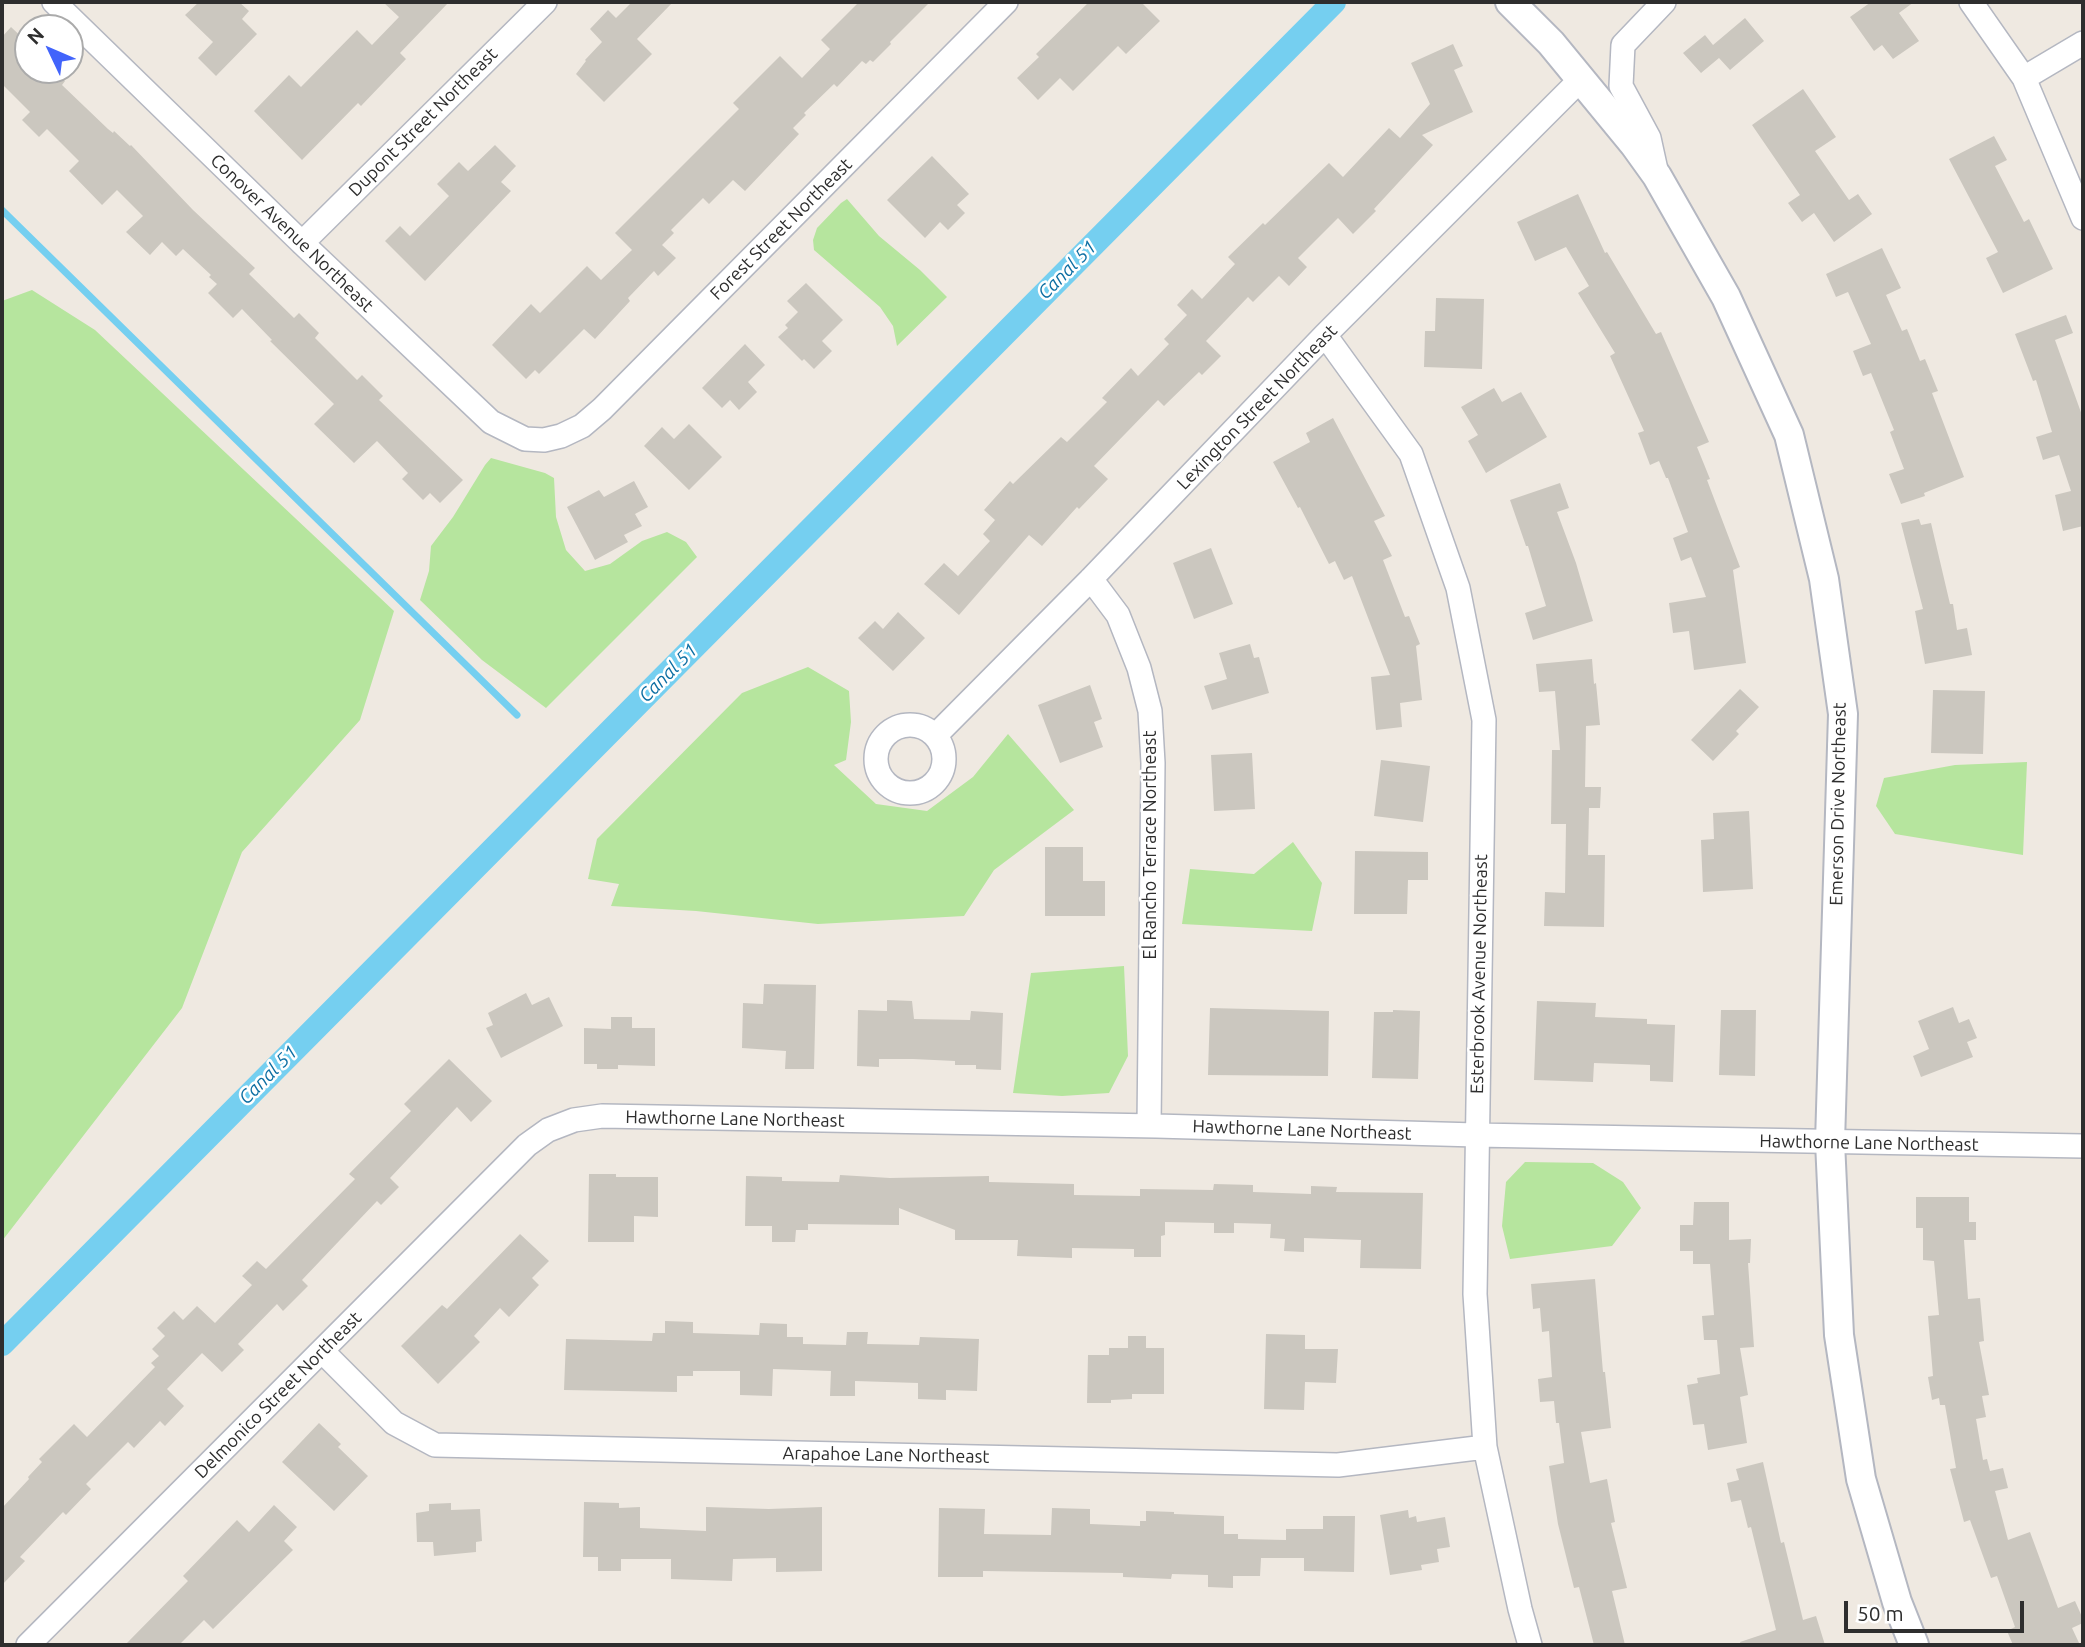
<!DOCTYPE html>
<style>
body{margin:0}
#map{position:relative;width:2085px;height:1647px;overflow:hidden;background:#efe9e1;font-family:Ubuntu,sans-serif}
canvas{display:block}
.frame{position:absolute;inset:0;border:4px solid #2e2e2e;pointer-events:none}
.north{position:absolute;left:14px;top:14px;width:70px;height:70px;box-sizing:border-box;background:#fff;border:2px solid #ababab;border-radius:50%;rotate:314deg;font-size:19px;font-weight:700;line-height:28px;text-align:center;color:#2e2e2e}
.north::after{content:'';display:block;margin:auto;width:24px;height:32px;background:#4264fb;clip-path:polygon(50% 0,100% 100%,50% 72%,0 100%)}
.scale{position:absolute;left:1844px;top:1601px;width:180px;height:32px;box-sizing:border-box;border:4px solid #2e2e2e;border-top:0;padding-left:9px;font-size:21px;line-height:24px;white-space:nowrap;color:#2e2e2e;-webkit-text-stroke:5px #fff;paint-order:stroke}
</style>
<div id="map">
<canvas width="2085" height="1647"></canvas>
<div class="frame"></div>
<div class="north">N</div>
<div class="scale">50 m</div>
</div>
<script>
const context = document.querySelector('canvas').getContext('2d');
context.lineJoin = 'round';
function fillPath(path, color) {
  context.fillStyle = color;
  context.fill(path, 'evenodd');
}
function poly(rows) {
  const path = new Path2D();
  for (const r of rows) {
    if (r.length === 3) {
      path.moveTo(r[0] + r[2], r[1]);
      path.arc(r[0], r[1], r[2], 0, 2 * Math.PI);
      continue;
    }
    path.moveTo(r[0], r[1]);
    for (let i = 2; i < r.length; i += 2) path.lineTo(r[i], r[i + 1]);
  }
  return path;
}
function trace(path, color, width, dash) {
  context.strokeStyle = color;
  context.lineWidth = width;
  context.lineCap = dash ? 'butt' : 'round';
  context.setLineDash(dash || []);
  context.stroke(path);
}
function write(font, color, halo, rows, align = 'center') {
  context.font = font + ' Ubuntu,sans-serif';
  context.lineWidth = 5;
  context.setLineDash([]);
  context.textBaseline = 'middle';
  context.strokeStyle = halo;
  context.fillStyle = color;
  for (const [text, x, y, turn = 0] of rows) {
    context.save();
    context.translate(x, y);
    context.rotate((+turn || 0) * Math.PI / 180);
    context.textAlign = isNaN(turn) ? turn : align;
    if (halo) context.strokeText(text, 0, 0);
    context.fillText(text, 0, 0);
    context.restore();
  }
}
fillPath(poly([
 [847,199,879,236,920,270,947,297,897,346,893,326,880,307,814,250,813,240,817,228,841,203],
 [32,290,95,330,394,611,360,720,242,852,182,1008,2,1241,2,301],
 [491,458,545,473,554,478,556,517,566,550,585,571,610,564,642,541,667,532,686,542,697,557,546,708,482,660,420,600,429,571,431,546,453,517,485,465],
 [808,667,849,691,851,722,846,760,834,765,876,804,927,811,973,777,1008,734,1074,810,994,870,964,916,818,924,696,911,611,906,619,884,588,879,597,839,742,693],
 [2027,762,2023,855,1895,834,1876,806,1884,778,1955,765],
 [1293,842,1322,883,1312,931,1182,924,1190,869,1254,874],
 [1124,966,1128,1056,1109,1093,1062,1096,1013,1093,1031,973],
 [1525,1162,1593,1163,1623,1182,1641,1208,1612,1246,1510,1259,1502,1226,1506,1182]
]), '#b6e59e');
trace(poly([
 [2,210,517,715]
]), '#75cff0', 7);
trace(poly([
 [2,1344,1334,2]
]), '#75cff0', 24);
fillPath(poly([
 [199,2,239,2,249,11,242,19,257,34,216,76,198,58,213,42,185,15],
 [383,2,449,2,400,53,406,59,361,106,358,103,302,160,254,111,289,75,301,87,357,30,372,45,399,17],
 [632,2,673,2,637,39,652,54,604,102,576,74,586,61,585,60,602,42,590,29,608,10,616,18],
 [859,2,930,2,890,42,891,44,873,62,870,60,866,64,862,61,837,87,834,84,804,113,806,115,793,128,799,134,745,191,733,180,709,204,703,198,671,230,674,233,662,245,676,258,658,276,654,271,628,298,630,301,595,339,584,329,539,374,535,370,526,379,492,345,531,304,540,313,587,266,601,280,632,250,615,233,739,109,733,103,780,56,802,78,830,49,821,40],
 [1089,2,1141,2,1160,21,1126,54,1118,46,1073,91,1060,78,1038,100,1017,78,1039,57,1036,54],
 [1871,2,1914,2,1899,13,1919,41,1893,59,1882,45,1874,51,1850,17],
 [1745,18,1764,41,1730,70,1719,58,1701,73,1683,53,1705,35,1713,45],
 [11,27,28,43,28,70,54,70,65,81,62,85,108,129,113,133,114,131,130,146,131,145,193,210,255,268,249,274,294,318,299,313,319,333,315,338,357,380,362,375,383,396,379,400,463,480,440,503,430,493,423,500,402,479,408,473,377,441,354,463,314,424,334,404,270,341,272,340,242,309,233,318,208,293,217,284,209,277,211,275,183,249,176,256,162,242,150,255,126,232,143,216,117,190,102,205,69,171,79,161,47,129,39,137,22,120,30,112,2,84,2,37],
 [1453,44,1463,66,1454,70,1473,112,1422,135,1433,145,1374,209,1376,211,1353,234,1338,218,1298,258,1307,267,1289,286,1279,276,1253,302,1248,297,1206,341,1221,356,1202,375,1199,372,1164,406,1158,400,1094,466,1108,479,1079,509,1077,507,1042,546,1029,535,959,615,924,584,944,563,958,576,990,541,983,534,995,520,984,510,1010,481,1013,484,1061,437,1067,442,1107,402,1102,398,1131,368,1138,376,1169,344,1164,339,1187,315,1177,305,1192,289,1202,299,1235,264,1228,257,1263,223,1265,225,1329,163,1343,177,1389,128,1400,138,1430,104,1411,63],
 [1803,89,1836,137,1815,151,1849,200,1858,194,1872,214,1834,242,1814,213,1802,222,1788,203,1800,195,1752,125],
 [1994,136,2007,160,1995,166,2024,222,2029,219,2053,269,2003,293,1986,258,1998,252,1949,159],
 [495,145,516,166,501,182,511,191,425,281,385,241,400,226,410,236,449,196,437,184,459,162,468,171],
 [932,156,969,194,957,205,965,213,948,230,940,222,925,238,887,200],
 [1578,194,1605,253,1607,252,1656,334,1661,332,1709,442,1697,447,1710,479,1707,480,1740,567,1733,570,1746,663,1694,670,1689,631,1673,633,1669,603,1706,597,1691,557,1681,561,1673,538,1688,532,1668,478,1666,478,1659,461,1650,465,1638,433,1644,431,1610,356,1615,353,1578,293,1589,286,1566,247,1535,261,1517,222],
 [1882,248,1901,288,1886,295,1902,331,1907,329,1920,361,1925,359,1938,391,1932,393,1964,477,1924,493,1925,496,1901,504,1889,474,1904,469,1890,432,1894,430,1871,373,1863,376,1853,351,1871,344,1848,292,1836,297,1826,274],
 [806,283,843,320,822,341,832,351,814,369,804,359,802,361,778,337,788,328,785,325,798,312,787,301],
 [1436,298,1484,299,1482,369,1424,367,1425,331,1435,331],
 [2066,315,2073,333,2055,340,2083,418,2083,526,2063,531,2055,495,2071,491,2059,455,2043,460,2036,437,2052,432,2036,380,2033,381,2015,334],
 [745,344,765,365,748,382,757,392,739,410,730,400,722,408,702,388],
 [1494,388,1502,402,1521,392,1547,437,1486,473,1468,441,1478,435,1461,407],
 [1333,418,1385,516,1374,521,1392,556,1383,560,1405,617,1409,616,1420,644,1416,646,1422,700,1400,703,1402,727,1376,730,1371,677,1390,675,1352,576,1344,580,1335,561,1329,564,1300,507,1298,508,1273,462,1310,442,1306,433],
 [689,424,722,457,689,490,644,446,662,427,674,439],
 [634,481,648,507,635,514,642,526,624,535,628,542,595,560,567,507,599,490,604,497],
 [1560,483,1569,508,1557,512,1576,563,1593,621,1533,640,1525,613,1546,606,1528,546,1526,546,1510,500],
 [1919,519,1921,525,1931,523,1950,604,1953,604,1957,630,1967,628,1972,655,1925,664,1915,611,1923,609,1901,523],
 [1211,548,1233,604,1194,619,1173,563],
 [898,612,925,638,893,671,858,638,875,621,883,629],
 [1250,644,1254,658,1259,657,1269,693,1212,710,1204,686,1227,679,1219,653],
 [1592,659,1594,684,1596,683,1600,725,1586,726,1585,787,1601,787,1600,808,1589,808,1588,855,1605,855,1604,927,1544,926,1545,892,1565,893,1566,824,1551,824,1552,750,1560,750,1555,691,1539,692,1536,664],
 [1090,685,1102,719,1094,722,1103,747,1060,763,1038,705],
 [1740,689,1759,707,1736,731,1739,734,1713,761,1691,740],
 [1933,690,1985,691,1983,754,1931,753],
 [1252,753,1255,809,1214,811,1211,755],
 [1381,760,1430,766,1423,822,1374,816],
 [1749,811,1753,889,1703,892,1701,840,1714,839,1713,813],
 [1045,847,1083,847,1083,881,1105,881,1105,916,1045,916],
 [1355,851,1428,852,1428,880,1408,880,1407,914,1354,914],
 [764,984,816,985,814,1069,785,1069,786,1051,742,1048,743,1003,763,1004],
 [526,993,532,1005,549,997,563,1026,501,1058,486,1028,493,1025,488,1013],
 [887,1000,912,1001,914,1019,970,1020,971,1011,1003,1013,1001,1070,976,1069,976,1065,955,1065,955,1061,913,1059,879,1059,879,1067,857,1066,858,1010,887,1011],
 [1537,1001,1596,1003,1595,1017,1647,1019,1647,1024,1675,1025,1673,1082,1650,1081,1650,1065,1594,1063,1593,1082,1534,1080],
 [1953,1007,1959,1023,1969,1019,1977,1038,1967,1042,1973,1057,1921,1077,1913,1056,1929,1049,1918,1021],
 [1210,1008,1329,1011,1328,1076,1208,1075],
 [1393,1010,1420,1011,1418,1079,1372,1078,1374,1012,1393,1012],
 [1721,1010,1756,1010,1755,1076,1719,1075],
 [611,1017,632,1017,632,1028,655,1028,655,1066,618,1065,618,1069,597,1069,597,1064,584,1064,584,1028,611,1029],
 [449,1059,492,1101,471,1122,457,1107,390,1178,399,1187,381,1205,377,1201,302,1280,308,1286,283,1311,277,1304,238,1344,244,1350,222,1372,202,1353,167,1389,184,1406,165,1426,160,1421,134,1448,128,1442,86,1484,91,1489,66,1515,63,1512,20,1557,25,1561,2,1585,2,1508,29,1479,28,1477,42,1462,39,1459,74,1424,87,1437,155,1367,151,1363,159,1356,152,1349,165,1336,157,1328,174,1311,183,1320,197,1306,215,1323,252,1285,242,1276,257,1261,266,1269,355,1179,349,1174,411,1111,404,1104],
 [589,1174,616,1174,616,1177,658,1177,658,1217,634,1216,634,1242,588,1242],
 [840,1175,890,1178,989,1176,989,1182,1074,1184,1074,1195,1140,1196,1140,1189,1213,1190,1214,1184,1253,1185,1253,1192,1311,1194,1311,1186,1337,1187,1336,1192,1423,1193,1421,1269,1360,1268,1361,1240,1304,1238,1304,1252,1284,1251,1285,1239,1270,1238,1271,1224,1234,1223,1234,1233,1214,1233,1214,1223,1165,1222,1165,1235,1161,1236,1161,1257,1134,1257,1134,1249,1072,1248,1072,1258,1017,1256,1018,1240,955,1240,955,1230,899,1208,899,1225,808,1224,808,1230,796,1230,795,1242,772,1242,772,1226,745,1226,746,1176,782,1177,782,1181,839,1182],
 [1916,1197,1969,1197,1969,1222,1976,1222,1976,1240,1964,1240,1968,1299,1980,1298,1984,1341,1979,1342,1989,1395,1982,1396,1986,1417,1976,1419,1983,1460,1987,1459,1990,1471,2003,1468,2008,1488,1995,1491,2008,1540,2030,1532,2058,1608,2075,1601,2083,1619,2083,1623,2072,1628,2080,1645,2013,1645,2007,1631,2015,1627,1997,1576,1991,1578,1970,1520,1964,1522,1950,1469,1956,1468,1945,1405,1940,1405,1939,1398,1932,1400,1928,1377,1933,1376,1928,1316,1939,1315,1934,1261,1923,1260,1923,1228,1916,1228],
 [1694,1202,1729,1202,1729,1240,1751,1239,1750,1263,1748,1263,1754,1347,1740,1348,1748,1395,1740,1397,1747,1443,1708,1450,1704,1424,1693,1425,1687,1385,1698,1383,1697,1378,1720,1374,1717,1340,1704,1340,1702,1316,1714,1315,1710,1264,1693,1264,1693,1251,1680,1251,1680,1225,1693,1225],
 [520,1234,549,1261,532,1278,539,1285,509,1317,500,1308,474,1336,480,1342,438,1384,401,1346,442,1305,447,1309],
 [1595,1279,1603,1372,1605,1372,1611,1428,1581,1432,1590,1483,1607,1479,1615,1522,1611,1523,1627,1588,1612,1591,1625,1645,1594,1645,1579,1587,1574,1588,1558,1524,1549,1466,1564,1463,1559,1423,1556,1423,1554,1401,1540,1402,1538,1379,1552,1377,1549,1331,1542,1332,1540,1308,1533,1309,1531,1284],
 [665,1321,693,1322,693,1333,759,1335,760,1323,787,1324,787,1337,803,1337,803,1344,846,1345,847,1332,868,1332,867,1344,919,1345,920,1337,979,1339,977,1391,946,1390,946,1400,918,1399,918,1383,855,1381,855,1396,830,1396,831,1371,773,1369,772,1396,740,1395,740,1371,693,1371,693,1376,677,1376,677,1392,564,1390,566,1339,652,1341,653,1333,665,1333],
 [1266,1334,1305,1335,1305,1349,1338,1349,1336,1383,1305,1382,1304,1410,1264,1409],
 [1128,1336,1146,1336,1146,1348,1164,1348,1164,1394,1132,1394,1132,1399,1111,1400,1111,1403,1087,1403,1088,1355,1109,1355,1109,1348,1128,1348],
 [319,1423,341,1444,338,1447,368,1476,334,1511,282,1462],
 [1763,1462,1781,1543,1784,1542,1803,1620,1816,1616,1825,1645,1741,1645,1740,1642,1776,1630,1751,1527,1748,1528,1741,1500,1731,1502,1727,1483,1739,1480,1736,1469],
 [584,1502,619,1503,619,1508,640,1507,640,1528,706,1531,706,1507,769,1509,822,1507,822,1571,776,1572,776,1558,733,1559,732,1581,671,1579,671,1559,621,1559,621,1571,598,1571,598,1557,583,1557],
 [451,1503,451,1510,480,1509,482,1541,476,1542,476,1552,434,1556,433,1542,417,1542,416,1513,429,1511,429,1504],
 [274,1505,297,1527,284,1541,293,1550,213,1629,204,1620,179,1645,125,1645,188,1581,183,1576,237,1520,249,1532],
 [939,1508,985,1509,984,1534,1051,1535,1052,1508,1090,1509,1090,1524,1140,1526,1140,1521,1146,1521,1146,1511,1174,1512,1174,1514,1224,1516,1224,1534,1238,1534,1238,1539,1286,1540,1286,1529,1323,1529,1323,1516,1355,1516,1354,1572,1304,1571,1304,1558,1261,1558,1260,1576,1233,1576,1233,1588,1208,1587,1208,1575,1172,1574,1171,1579,1123,1577,1123,1573,983,1571,983,1577,938,1577],
 [1408,1510,1409,1518,1416,1516,1417,1522,1445,1517,1450,1547,1437,1549,1439,1562,1421,1565,1422,1570,1390,1575,1380,1515]
]), '#cbc7bf');
const minor = poly([
 [54,2,302,243,491,422,525,439,544,440,561,436,582,426,602,409,1006,2],
 [1971,2,2024,78,2083,218],
 [2024,78,2083,43],
 [1656,170,1649,138,1621,86,1623,45,1664,2],
 [302,243,545,2],
 [1325,335,1411,454,1458,588,1484,720,1475,1294,1485,1447,1520,1609,1530,1645],
 [1091,579,1118,615,1139,668,1150,711,1153,763,1149,1126],
 [910,759,34],
 [935,736,1091,579,1325,335,1580,80],
 [322,1351,394,1423,435,1445,1338,1465,1485,1447],
 [28,1645,527,1145,548,1130,574,1120,602,1116,1156,1126,1476,1135,2083,1146]
]);
const tertiary = poly([
 [1510,2,1551,43,1634,144,1657,176,1726,297,1789,435,1824,579,1843,714,1830,1142,1839,1335,1861,1479,1897,1602,1914,1645]
]);
trace(minor, '#b4b7c1', 26);
trace(tertiary, '#b4b7c1', 32);
trace(minor, '#fff', 23);
trace(tertiary, '#fff', 28);
write('18px', '#2e2e2e', '#fff', [
 ["Dupont Street Northeast",423,122,-45],
 ["Forest Street Northeast",781,229,-45],
 ["Conover Avenue Northeast",292,233,44],
 ["Lexington Street Northeast",1257,407,-46],
 ["Emerson Drive Northeast",1838,804,-89],
 ["El Rancho Terrace Northeast",1150,845,-90],
 ["Esterbrook Avenue Northeast",1479,974,-89],
 ["Hawthorne Lane Northeast",735,1119,1],
 ["Hawthorne Lane Northeast",1302,1130,2],
 ["Hawthorne Lane Northeast",1869,1143,1],
 ["Delmonico Street Northeast",278,1395,-45],
 ["Arapahoe Lane Northeast",886,1455,1]
]);
write('italic 19px', '#0d6fa3', '#fff', [
 ["Canal 51",1067,270,-45],
 ["Canal 51",668,673,-45],
 ["Canal 51",268,1075,-45]
]);
</script>
